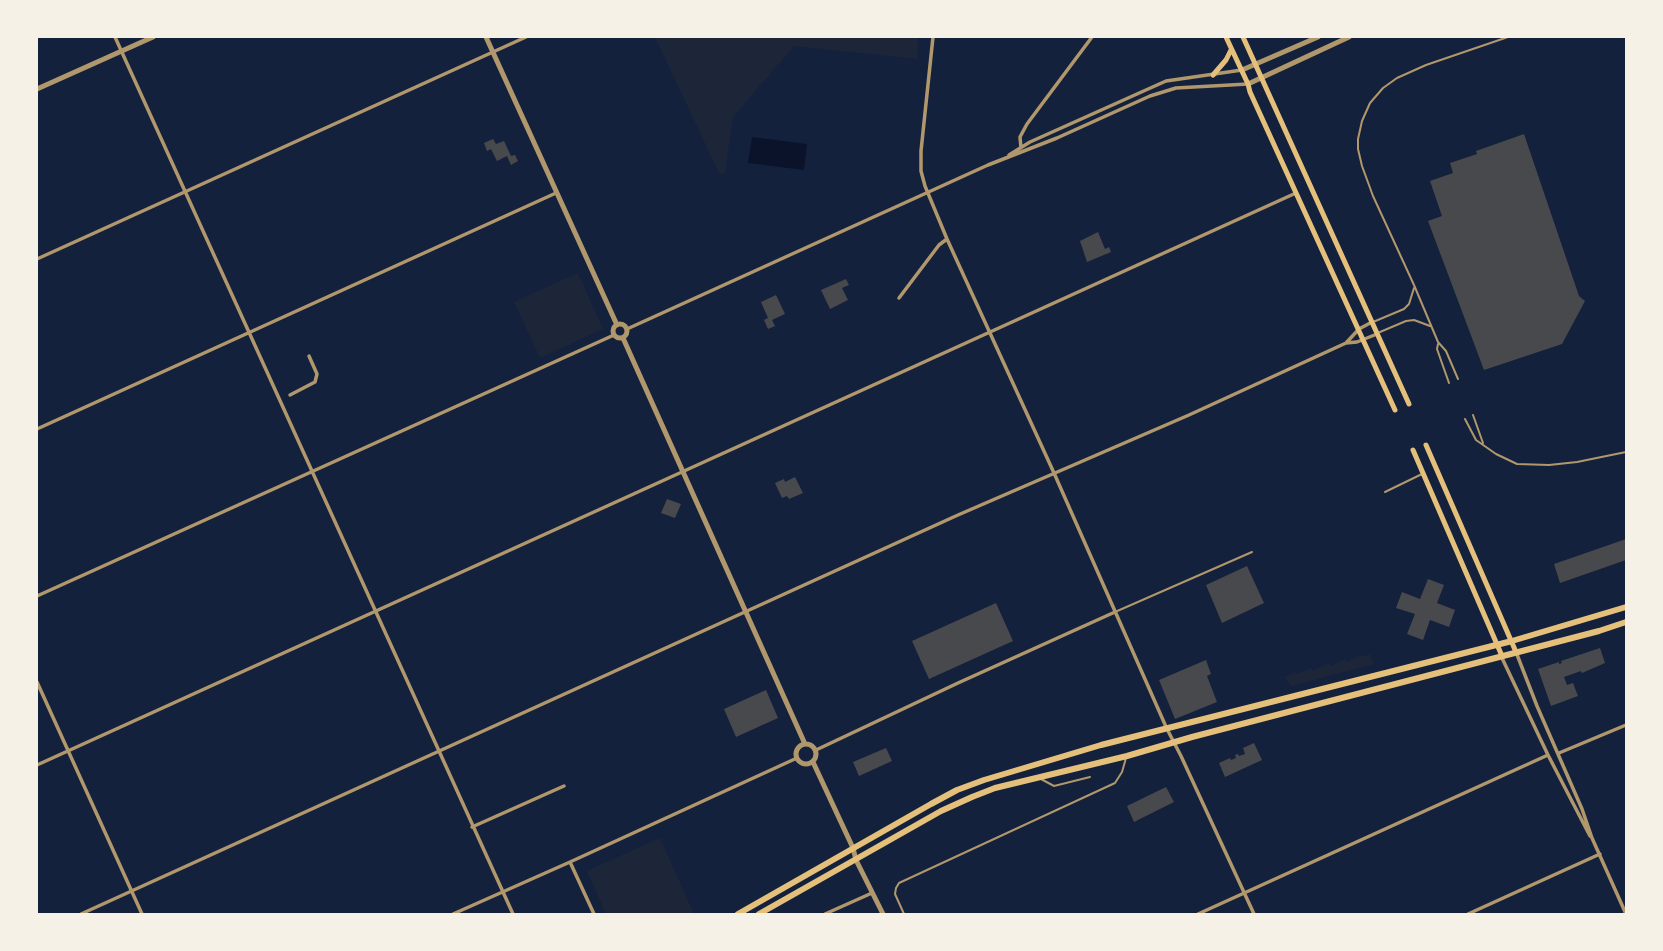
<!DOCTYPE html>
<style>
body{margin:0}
#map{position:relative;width:1663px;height:951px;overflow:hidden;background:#14213d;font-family:Jost,sans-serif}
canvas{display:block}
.frame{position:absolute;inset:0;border:38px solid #f6f1e7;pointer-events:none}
</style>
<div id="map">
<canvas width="1663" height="951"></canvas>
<div class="frame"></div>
</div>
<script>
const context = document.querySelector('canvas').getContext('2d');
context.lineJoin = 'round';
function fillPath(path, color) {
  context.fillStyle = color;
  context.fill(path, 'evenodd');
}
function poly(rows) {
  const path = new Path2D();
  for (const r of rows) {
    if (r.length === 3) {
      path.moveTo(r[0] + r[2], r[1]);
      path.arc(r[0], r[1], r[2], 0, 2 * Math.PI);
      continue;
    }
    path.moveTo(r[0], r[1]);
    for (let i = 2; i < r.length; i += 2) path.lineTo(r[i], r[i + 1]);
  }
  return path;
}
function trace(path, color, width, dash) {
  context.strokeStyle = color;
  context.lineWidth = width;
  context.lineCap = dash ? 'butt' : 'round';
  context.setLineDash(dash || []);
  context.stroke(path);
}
fillPath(poly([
 [655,37,918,37,917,59,794,46,733,117,725,173,720,175],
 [578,273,603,329,540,358,514,302],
 [1370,654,1374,664,1291,686,1285,677,1295,672,1297,674,1311,668,1313,671,1329,663,1330,666,1345,659,1346,662,1362,655,1364,657],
 [660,838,694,914,606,914,587,871]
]), '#1d2539');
fillPath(poly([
 [752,137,807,144,804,170,748,163]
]), '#0b132b');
fillPath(poly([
 [1524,134,1579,296,1585,301,1562,344,1484,370,1428,221,1442,216,1430,181,1453,173,1450,163,1477,154,1476,151],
 [493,139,496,144,504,141,511,156,515,155,518,161,511,165,507,156,497,161,491,149,487,151,484,143],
 [1098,232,1105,249,1109,247,1111,252,1087,262,1080,241],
 [846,279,849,285,842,288,848,300,830,309,821,290],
 [776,295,785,314,772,320,775,326,768,329,764,320,768,318,761,302],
 [795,477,803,493,789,499,787,496,782,498,775,483,784,479,785,482],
 [667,499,681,504,675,518,661,513],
 [1626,539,1626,560,1560,583,1554,564],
 [1247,566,1264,603,1222,623,1206,585],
 [1428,579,1444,585,1437,603,1455,610,1449,627,1430,620,1423,640,1407,634,1415,614,1396,608,1402,592,1420,599],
 [996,603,1013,641,929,679,912,641],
 [1600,648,1605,663,1582,673,1581,671,1564,677,1567,685,1573,683,1578,696,1551,706,1538,669,1559,662,1559,664,1562,663,1561,661],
 [1206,660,1211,674,1207,676,1217,702,1175,719,1159,680],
 [766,690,778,718,736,737,724,709],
 [1254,743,1262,760,1225,777,1219,763,1230,758,1231,760,1236,758,1235,755,1238,754,1239,756,1245,754,1243,748],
 [886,748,892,761,859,776,853,762],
 [1166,787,1174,802,1134,822,1127,806]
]), '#48494c');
trace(poly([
 [1373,322,1404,309,1409,304,1414,288],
 [1380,332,1406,321,1414,320,1430,326],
 [1438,344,1437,349,1449,383],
 [1458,379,1446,351,1438,342,1414,285,1373,196,1362,166,1358,149,1358,139,1362,121,1370,103,1383,88,1397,78,1426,65,1508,37],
 [1473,415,1483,443],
 [1465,419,1476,440,1496,454,1517,464,1549,465,1577,462,1626,452],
 [1385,492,1422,474],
 [1115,612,1252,552],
 [1041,779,1054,786,1090,777],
 [904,914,895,894,896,888,899,883,1115,783,1122,772,1126,758]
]), '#b1986c', 2);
trace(poly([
 [115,37,513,914],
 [933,37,921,151,921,171,925,186,947,239,1054,473,1167,729,1181,756,1254,914],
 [1021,148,1020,137,1027,124,1092,37],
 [1009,155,1030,142,1166,81,1242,70],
 [37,259,526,37],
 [899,298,939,245,947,239],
 [627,329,988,165,1057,138,1150,96,1176,88,1248,84],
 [1346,343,1359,329,1372,322],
 [290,395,315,382,317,374,309,356],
 [37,429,556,193],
 [37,596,614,335],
 [1516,652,1537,706,1582,809,1592,838,1626,914],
 [1502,658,1548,755,1590,836],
 [37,682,142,914],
 [816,750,958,683,1115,612],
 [1559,753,1626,725],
 [37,765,1296,193],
 [472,827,564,786],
 [570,862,594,914],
 [81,914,958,515,1189,415,1346,343,1357,342,1377,334],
 [453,914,570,862,797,758],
 [825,914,872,893],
 [1198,914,1548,755],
 [1468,914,1600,854]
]), '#b1986c', 3.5);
trace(poly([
 [486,37,617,325],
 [1242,70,1318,37],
 [1248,84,1349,37],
 [37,89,153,37],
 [620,331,7],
 [623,338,805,744],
 [806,754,10],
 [813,762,853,848,856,860,883,914]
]), '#b1986c', 5);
trace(poly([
 [1226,37,1248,84,1250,92,1395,410],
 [1243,37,1409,404],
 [1213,75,1226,60,1231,50],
 [1426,445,1516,652],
 [1413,450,1502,656]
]), '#e5c07b', 5);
trace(poly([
 [738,914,931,804,957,790,984,780,1101,745,1512,641,1626,607],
 [759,914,941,811,972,797,995,788,1127,756,1192,737,1599,631,1626,622]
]), '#e5c07b', 6);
</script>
